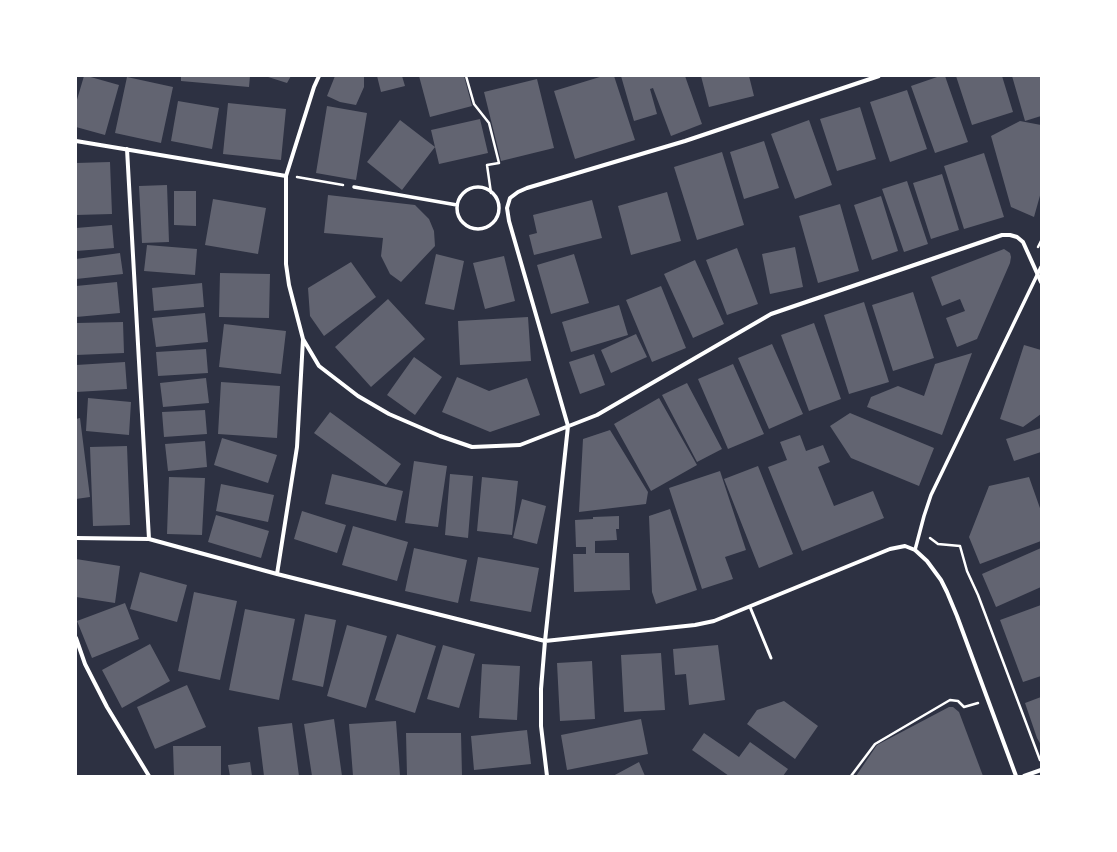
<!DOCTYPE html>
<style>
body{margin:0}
#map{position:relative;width:1117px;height:852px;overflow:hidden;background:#2d3142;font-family:"Noto Sans",sans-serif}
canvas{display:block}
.frame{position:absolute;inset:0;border:77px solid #fff;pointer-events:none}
</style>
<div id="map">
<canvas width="1117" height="852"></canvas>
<div class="frame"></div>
</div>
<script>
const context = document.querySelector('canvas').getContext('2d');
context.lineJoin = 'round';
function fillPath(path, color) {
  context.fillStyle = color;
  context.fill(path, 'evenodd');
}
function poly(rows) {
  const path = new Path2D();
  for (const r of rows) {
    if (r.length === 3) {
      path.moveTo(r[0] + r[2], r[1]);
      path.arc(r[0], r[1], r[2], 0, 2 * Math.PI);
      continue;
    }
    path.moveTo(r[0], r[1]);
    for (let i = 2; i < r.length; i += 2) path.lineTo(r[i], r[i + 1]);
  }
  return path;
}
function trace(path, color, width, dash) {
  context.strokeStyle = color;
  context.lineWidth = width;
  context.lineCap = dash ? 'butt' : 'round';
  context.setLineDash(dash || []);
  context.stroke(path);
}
fillPath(poly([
 [84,76,87,76,119,85,105,135,76,127,76,103],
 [181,76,250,76,249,87,181,81],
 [265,76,291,76,287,83],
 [335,76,364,76,364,87,356,105,340,102,327,96],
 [377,76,402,76,405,86,381,92],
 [419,76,464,76,472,106,430,117],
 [603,76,614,76,635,140,575,159,554,91],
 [621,76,685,76,702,124,671,136,653,88,650,89,657,114,634,121],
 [701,76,749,76,754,96,709,107],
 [940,76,945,76,968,142,935,153,911,86],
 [956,76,1002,76,1013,112,972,125],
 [1012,76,1041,76,1041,116,1025,121],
 [127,77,173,87,161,143,115,133],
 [537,79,554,148,501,161,484,92],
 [907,90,927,149,890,162,870,102],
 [178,101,219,108,212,149,171,141],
 [228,103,286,109,281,160,223,154],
 [327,106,367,113,356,180,316,173],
 [860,107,876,159,837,171,820,119],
 [480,119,488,153,439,164,431,130],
 [400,120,435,147,402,190,367,162],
 [809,120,832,185,795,199,771,134],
 [1020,121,1041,125,1041,192,1034,217,1011,207,991,136],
 [764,141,779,188,744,199,730,152],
 [722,152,744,225,697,240,674,167],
 [984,153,1004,217,964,229,944,166],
 [110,162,112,214,76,215,76,163],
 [942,174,959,230,931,239,913,183],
 [907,181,928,244,904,252,882,189],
 [167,185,169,242,142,243,139,186],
 [174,191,196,191,196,226,174,225],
 [667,192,681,241,631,255,618,206],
 [328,195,415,205,429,219,434,231,435,246,401,282,390,274,381,256,383,238,324,233],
 [881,196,898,251,872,260,854,205],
 [213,199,266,208,258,254,205,245],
 [592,200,602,238,534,255,529,235,537,233,533,215],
 [840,204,859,271,818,283,799,216],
 [112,225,114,248,76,251,76,228],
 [147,245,197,249,195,275,144,271],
 [795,247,803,287,770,294,762,254],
 [737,248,758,304,727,315,706,260],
 [1004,249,1010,253,1011,257,1010,263,977,339,957,347,946,318,965,311,960,299,942,306,931,277],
 [120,253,123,274,76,279,76,259],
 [436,254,464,261,454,310,425,304],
 [574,254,589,303,551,314,537,265],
 [504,256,515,301,485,309,473,263],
 [695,260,724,324,693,338,664,274],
 [351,262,376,297,324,336,310,316,308,288],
 [220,273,270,274,269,318,219,317],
 [117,282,120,313,76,317,76,286],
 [202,283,204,307,154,311,152,288],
 [661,286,686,348,652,362,626,300],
 [913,292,934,358,893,371,872,305],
 [388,299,425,339,371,387,335,347],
 [864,302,889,382,849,394,824,315],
 [619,305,628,335,571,352,562,322],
 [205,313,208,342,156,347,152,318],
 [528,317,531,361,460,365,458,321],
 [123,322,124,353,76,355,76,323],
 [814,323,841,399,809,411,781,335],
 [224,324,286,331,281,374,219,367],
 [636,334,647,357,611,373,601,350],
 [772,344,803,414,769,429,738,358],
 [1024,345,1041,350,1041,414,1023,427,1000,419],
 [206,349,208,373,158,376,156,352],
 [972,353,942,435,867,407,871,397,898,386,924,396,935,364],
 [594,354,605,385,580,394,569,362],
 [414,357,442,377,415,415,387,395],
 [125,362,127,389,76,392,76,365],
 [733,364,764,434,728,449,698,379],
 [457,377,489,391,527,378,540,415,490,432,442,412],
 [206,378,209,403,163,407,160,383],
 [221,382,280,386,277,438,218,434],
 [687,383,722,449,697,462,662,395],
 [88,398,131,402,129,435,86,431],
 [659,398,697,465,651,491,614,424],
 [205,410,207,434,164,437,162,412],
 [330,412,401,464,386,485,314,433],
 [850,413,934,448,919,486,851,458,830,426],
 [80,418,90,497,76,499,76,419],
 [1041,428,1041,452,1014,461,1006,439],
 [610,430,648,492,646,504,579,512,583,439],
 [800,435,806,451,823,445,830,462,818,467,834,506,873,491,884,518,802,551,768,467,787,460,780,442],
 [222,438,277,455,268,483,214,465],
 [205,441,207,467,168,471,165,444],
 [127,446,130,525,93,526,90,447],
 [414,461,447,466,438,527,405,523],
 [758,466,793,554,759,568,724,479],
 [720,471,746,550,725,557,733,579,702,589,669,488],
 [332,474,403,491,396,521,325,504],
 [450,474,473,476,468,538,445,535],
 [169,477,205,478,202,535,167,534],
 [482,477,518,481,512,535,477,531],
 [1029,477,1041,511,1041,541,980,564,969,537,989,486],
 [221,484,274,495,268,522,216,511],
 [522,499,546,506,537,544,513,538],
 [670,509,697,590,656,604,652,592,649,516],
 [302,511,346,525,337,553,294,539],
 [216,515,269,531,261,558,208,542],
 [619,516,619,529,616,529,617,540,595,541,595,553,629,553,630,590,574,592,573,554,586,554,586,547,576,547,575,520,593,519,593,517],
 [353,526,408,542,397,581,342,565],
 [414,548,467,560,458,603,405,591],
 [1041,548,1041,587,996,607,982,574],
 [478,557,539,568,531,612,470,601],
 [76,559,120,566,115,603,76,597],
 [140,572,187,585,177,622,130,609],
 [194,592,237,601,220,680,178,671],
 [125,603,139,639,92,658,77,621],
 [1041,605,1041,676,1023,682,1000,620],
 [245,609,295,619,279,700,229,690],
 [305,614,336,620,323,687,292,680],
 [347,625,387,636,366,708,327,696],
 [397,634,436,646,415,713,375,700],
 [150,644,170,681,122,708,102,670],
 [443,645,475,654,459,708,427,699],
 [718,645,725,700,689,705,686,674,675,675,673,649],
 [661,653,665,710,624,712,621,655],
 [592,661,595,719,560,721,557,663],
 [482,664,520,666,517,720,479,718],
 [187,685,206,727,155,749,137,707],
 [1041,697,1041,745,1037,738,1025,703],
 [784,701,818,726,795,759,747,724,757,710],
 [949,707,953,707,959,712,983,776,856,776,877,745],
 [334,719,342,776,312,776,304,724],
 [641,719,648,754,567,770,561,735],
 [396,721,400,776,353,776,349,724],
 [292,723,299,776,264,776,258,727],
 [527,730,531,764,474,770,471,736],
 [406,733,461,733,462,776,407,776],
 [704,733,739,757,750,742,788,769,783,776,729,776,692,750],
 [173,746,221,746,221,776,174,776],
 [250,762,252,776,230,776,228,765],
 [639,762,645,776,613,776]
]), '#626471');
trace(poly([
 [466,76,474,104,489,123,499,163,487,165,491,193],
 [297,177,343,185],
 [1038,247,1041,241],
 [930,538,938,544,960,546,967,571,978,595,1040,760],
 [851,776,875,744,950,700,958,701,964,707,978,703]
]), '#fff', 2.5);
trace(poly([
 [750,607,771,658]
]), '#fff', 3);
trace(poly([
 [354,187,457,205],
 [478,208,21],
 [915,550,924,516,931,495,1041,267]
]), '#fff', 3.5);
trace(poly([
 [76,141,286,176],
 [127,149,149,539],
 [303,339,319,366,358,396,389,414,440,436,472,447,520,445,597,415,771,314,1002,235,1010,235,1017,237,1023,242,1041,282],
 [76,538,149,539,277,574,545,641,695,625,714,621,890,549,905,546,915,550,927,561,941,580,947,592,957,616,1016,776],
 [277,574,297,447,303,339,289,285,286,264,286,176,314,87,319,76],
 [76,638,85,664,107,707,149,776],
 [547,776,541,726,541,689,545,641,568,426,509,221,507,208,510,198,518,192,527,188,685,141,879,76],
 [1024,776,1041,770]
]), '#fff', 4);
</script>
